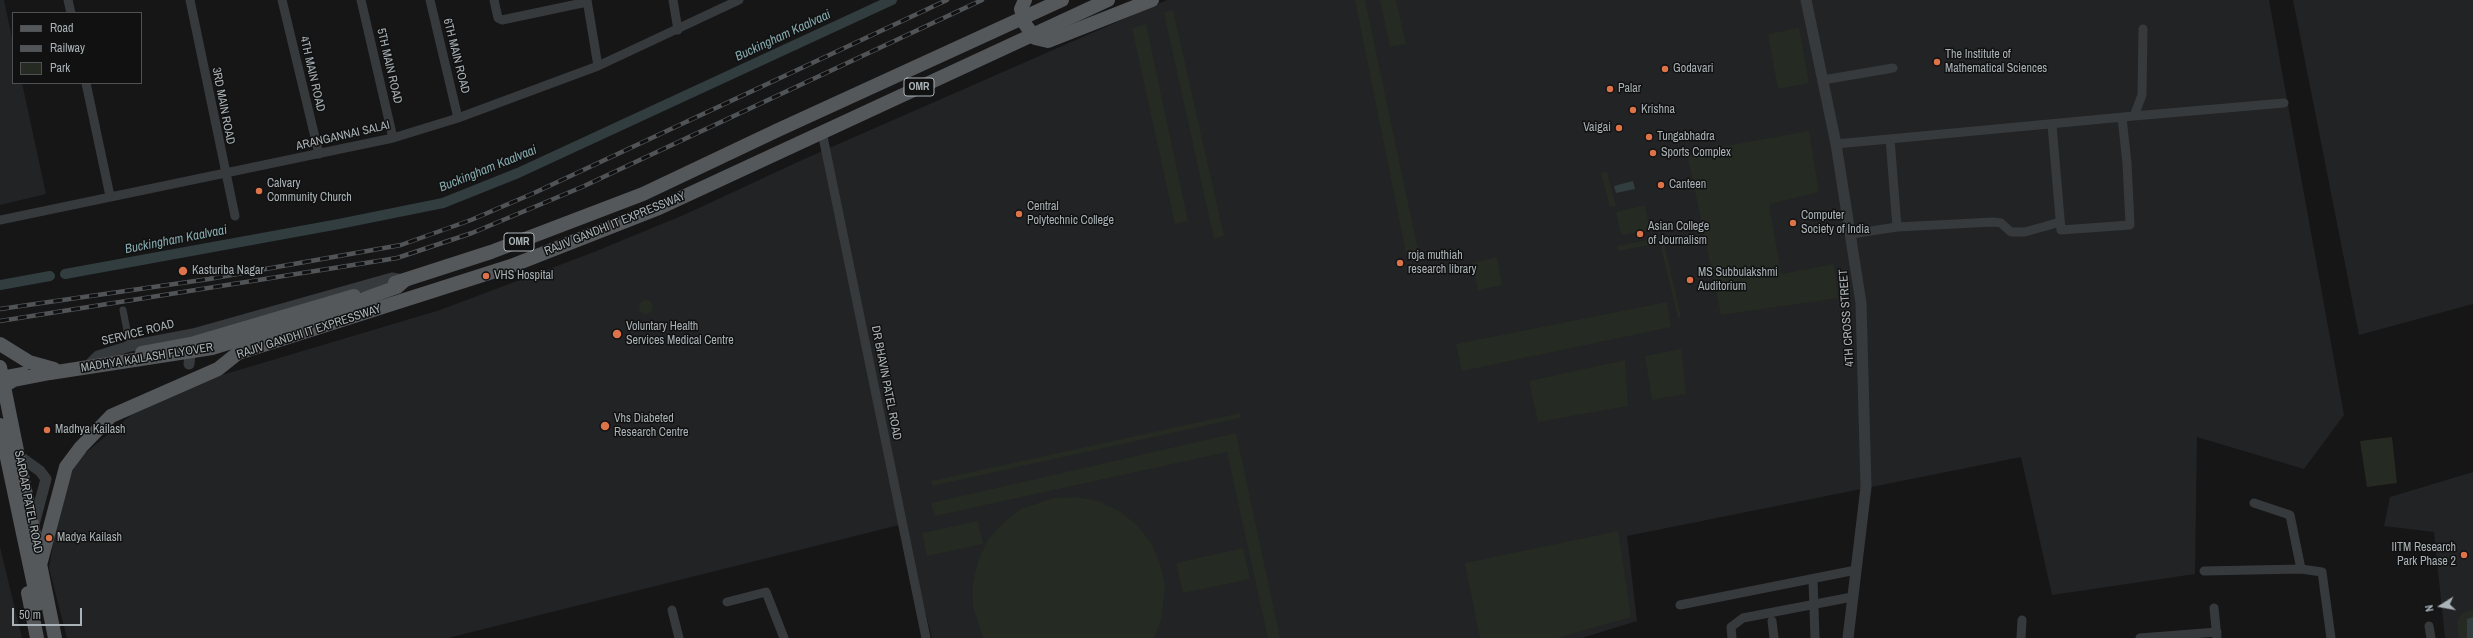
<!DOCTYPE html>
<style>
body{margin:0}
#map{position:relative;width:2473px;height:638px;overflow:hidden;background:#161617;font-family:"Archivo Narrow",sans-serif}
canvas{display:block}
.legend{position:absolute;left:12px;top:12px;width:130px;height:72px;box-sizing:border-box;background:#111112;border:1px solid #4e5154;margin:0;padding:5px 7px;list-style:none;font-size:12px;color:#a9b2b6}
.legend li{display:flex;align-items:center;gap:8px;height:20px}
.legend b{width:20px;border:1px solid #4e5154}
.north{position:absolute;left:2421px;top:586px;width:40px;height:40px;-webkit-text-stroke:3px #111112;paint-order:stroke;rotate:259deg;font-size:11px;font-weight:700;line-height:16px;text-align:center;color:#a9b2b6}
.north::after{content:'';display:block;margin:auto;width:14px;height:18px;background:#a9b2b6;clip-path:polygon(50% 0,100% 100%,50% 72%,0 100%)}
.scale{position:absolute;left:12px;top:608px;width:70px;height:18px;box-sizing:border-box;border:2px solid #a9b2b6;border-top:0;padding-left:5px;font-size:12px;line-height:14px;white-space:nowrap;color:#a9b2b6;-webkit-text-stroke:3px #111112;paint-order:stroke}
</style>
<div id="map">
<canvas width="2473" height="638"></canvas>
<ul class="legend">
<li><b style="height:5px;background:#54585b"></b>Road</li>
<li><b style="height:5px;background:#515457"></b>Railway</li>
<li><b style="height:11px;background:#252a22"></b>Park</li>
</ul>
<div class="north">N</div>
<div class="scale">50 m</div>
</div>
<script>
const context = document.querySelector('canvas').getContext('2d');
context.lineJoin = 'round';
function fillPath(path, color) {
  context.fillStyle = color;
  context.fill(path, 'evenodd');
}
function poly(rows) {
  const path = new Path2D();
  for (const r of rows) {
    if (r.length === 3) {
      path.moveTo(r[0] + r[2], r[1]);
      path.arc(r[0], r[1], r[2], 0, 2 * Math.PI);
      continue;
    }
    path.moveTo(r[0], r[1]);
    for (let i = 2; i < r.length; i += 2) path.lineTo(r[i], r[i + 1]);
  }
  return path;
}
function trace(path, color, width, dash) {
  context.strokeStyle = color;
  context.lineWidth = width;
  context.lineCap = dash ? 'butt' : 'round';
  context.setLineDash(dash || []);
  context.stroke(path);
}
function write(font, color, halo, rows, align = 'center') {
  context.font = font + ' "Archivo Narrow",sans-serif';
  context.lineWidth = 3;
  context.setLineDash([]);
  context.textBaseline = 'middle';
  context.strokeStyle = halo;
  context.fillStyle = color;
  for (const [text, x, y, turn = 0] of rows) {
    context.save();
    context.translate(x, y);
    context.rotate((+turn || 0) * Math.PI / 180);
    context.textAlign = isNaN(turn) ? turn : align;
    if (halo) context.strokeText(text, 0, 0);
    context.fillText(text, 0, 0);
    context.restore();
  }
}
fillPath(poly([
 [0,0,4,0,13,43,13,83,22,83,46,194,0,205],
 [1167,0,2269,0,2344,415,2304,469,2197,437,2195,574,2052,595,2021,457,1627,536,1637,621,1582,638,932,638,903,524,448,638,67,638,49,568,60,501,77,460,131,415,202,381,440,310,594,252,686,214,802,160],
 [2293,0,2473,0,2473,304,2359,335],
 [2473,472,2473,638,2445,638,2434,532,2384,526,2390,497],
 [0,547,22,638,0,638]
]), '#222324');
fillPath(poly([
 [1355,0,1365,0,1418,250,1406,253],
 [1380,0,1396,0,1406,44,1390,47],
 [1173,10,1224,236,1214,239,1164,13],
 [1146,24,1188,221,1175,224,1132,28],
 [1799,28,1809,83,1778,89,1768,34],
 [1809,131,1819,192,1769,204,1781,274,1834,264,1838,298,1721,315,1687,153],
 [1607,172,1616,206,1610,207,1601,173],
 [1645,205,1650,230,1621,235,1616,212],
 [1658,238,1663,238,1681,317,1678,318,1660,243,1618,251,1617,246],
 [1497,257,1502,285,1478,290,1472,263],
 [646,307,7],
 [1667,302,1671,327,1462,371,1456,344],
 [1681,349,1686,394,1652,400,1645,356],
 [1625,360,1628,406,1538,422,1529,381],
 [1240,413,1240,418,932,486,931,481],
 [1236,433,1280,638,1268,638,1227,452,935,516,931,503],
 [2392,437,2397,483,2367,487,2360,441],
 [1076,497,1098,501,1119,511,1137,525,1151,543,1160,564,1165,586,1162,617,1154,638,983,638,973,606,973,583,978,561,988,540,1003,523,1021,509,1053,498],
 [978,521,983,544,927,556,922,533],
 [1618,531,1631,617,1557,638,1480,638,1465,563],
 [1243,548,1250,579,1183,593,1176,563],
 [2473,610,2473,638,2459,638,2457,622,2462,613]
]), '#252a22');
fillPath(poly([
 [1633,181,1635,189,1616,193,1614,186],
 [2473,617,2473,638,2467,638,2467,619]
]), '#313d3f');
trace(poly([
 [65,274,339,224,443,203,518,173,892,0],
 [0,285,50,276]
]), '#313d3f', 10);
trace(poly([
 [123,310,130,346]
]), '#373a3c', 7);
trace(poly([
 [68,0,71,13],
 [190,0,235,216],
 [282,0,319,154],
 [361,0,393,138],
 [430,0,458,118],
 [494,0,498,18,502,20,587,2],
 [587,0,598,66],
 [673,0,678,30],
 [1823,80,1893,68],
 [86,83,110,196],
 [2134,116,2284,103],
 [2052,125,2061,230,2130,225,2127,163,2122,118],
 [822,132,926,638],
 [1890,139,1897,227,1993,222,2001,223,2011,232,2025,232,2060,222],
 [1836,144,2134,116,2142,95,2143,29],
 [0,220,393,138,458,118,598,66,739,0],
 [1851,234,1897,227],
 [2254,503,2290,515,2301,569],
 [2204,571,2301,569,2322,572,2331,638],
 [1813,580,1815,638],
 [727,602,766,592,784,638],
 [1680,605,1856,570],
 [2214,608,2217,638],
 [672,610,679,638],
 [1772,621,1774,638],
 [2429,626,2431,638],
 [1732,638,1731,627,1743,618,1852,597],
 [2021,638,2022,620],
 [2140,638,2217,632]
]), '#373a3c', 9);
trace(poly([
 [1806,0,1836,144,1861,303,1866,487,1848,638],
 [91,363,98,356,130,346,193,334,392,278,403,280],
 [189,364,191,344],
 [19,456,40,471,46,479,33,528]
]), '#373a3c', 11);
trace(poly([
 [395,283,491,252,643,194,778,130,1062,0],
 [0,344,29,362,54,369],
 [142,353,191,344,354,296],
 [0,367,55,638],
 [0,378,23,374],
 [0,425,38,604],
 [40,565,66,467,81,447,111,416,218,369,238,353,511,266,659,208,1108,0],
 [28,593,37,638]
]), '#54585b', 14);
const rail = poly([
 [0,309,209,279,401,245,471,220,534,193,947,0],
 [0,321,397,258,472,233,582,187,982,0]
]);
trace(rail, '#515457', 4.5);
trace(rail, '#111112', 3, [9]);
trace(poly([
 [1025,0,1021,9,1025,24,1035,38,1048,41,1152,0],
 [0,388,14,380,50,373,212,348,319,315,397,287,405,280]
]), '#54585b', 14);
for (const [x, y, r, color] of [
 [1937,62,4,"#dc7349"],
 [1665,69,4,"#dc7349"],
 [1610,89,4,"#dc7349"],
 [1633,110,4,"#dc7349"],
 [1619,128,4,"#dc7349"],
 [1649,137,4,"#dc7349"],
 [1653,153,4,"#dc7349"],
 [1661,185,4,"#dc7349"],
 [259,191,4,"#dc7349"],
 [1019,214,4,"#dc7349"],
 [1793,223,4,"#dc7349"],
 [1640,234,4,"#dc7349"],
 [1400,263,4,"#dc7349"],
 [183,271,5,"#dc7349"],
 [486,276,4,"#dc7349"],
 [1690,280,4,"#dc7349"],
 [617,334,5,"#dc7349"],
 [605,426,5,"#dc7349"],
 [47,430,4,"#dc7349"],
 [49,538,4,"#dc7349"],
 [2464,555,4,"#dc7349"]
]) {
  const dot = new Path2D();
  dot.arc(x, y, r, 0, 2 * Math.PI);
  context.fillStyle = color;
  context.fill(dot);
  trace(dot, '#111112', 1.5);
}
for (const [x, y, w] of [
 [919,87,30],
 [519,242,30]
]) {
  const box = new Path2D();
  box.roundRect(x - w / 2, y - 9, w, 18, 3);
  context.fillStyle = '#111112';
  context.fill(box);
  trace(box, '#a9b2b6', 1);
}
write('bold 11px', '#a9b2b6', null, [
 ["OMR",919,87],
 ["OMR",519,242]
]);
write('12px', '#a9b2b6', '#111112', [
 ["The Institute of",1945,55],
 ["Mathematical Sciences",1945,69],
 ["Godavari",1673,69],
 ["Palar",1618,89],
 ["Krishna",1641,110],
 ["Vaigai",1611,128,"right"],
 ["Tungabhadra",1657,137],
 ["Sports Complex",1661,153],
 ["Calvary",267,184],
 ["Community Church",267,198],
 ["Canteen",1669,185],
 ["Central",1027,207],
 ["Polytechnic College",1027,221],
 ["Computer",1801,216],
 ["Society of India",1801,230],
 ["Asian College",1648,227],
 ["of Journalism",1648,241],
 ["roja muthiah",1408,256],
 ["research library",1408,270],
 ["Kasturiba Nagar",192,271],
 ["MS Subbulakshmi",1698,273],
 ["Auditorium",1698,287],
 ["VHS Hospital",494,276],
 ["Voluntary Health",626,327],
 ["Services Medical Centre",626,341],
 ["Vhs Diabeted",614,419],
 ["Research Centre",614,433],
 ["Madhya Kailash",55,430],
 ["Madya Kailash",57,538],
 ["IITM Research",2456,548,"right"],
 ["Park Phase 2",2456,562,"right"]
], 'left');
write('12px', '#a9b2b6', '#111112', [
 ["6TH MAIN ROAD",456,56,76],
 ["5TH MAIN ROAD",389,66,77],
 ["4TH MAIN ROAD",312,74,77],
 ["3RD MAIN ROAD",223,106,79],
 ["ARANGANNAI SALAI",343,136,-13],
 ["RAJIV GANDHI IT EXPRESSWAY",615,224,-22],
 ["4TH CROSS STREET",1847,318,-94],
 ["RAJIV GANDHI IT EXPRESSWAY",309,332,-18],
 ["SERVICE ROAD",138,333,-14],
 ["MADHYA KAILASH FLYOVER",147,358,-9],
 ["DR BHAVIN PATEL ROAD",886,383,79],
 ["SARDAR PATEL ROAD",28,502,79]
]);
write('italic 13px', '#85a9ad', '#111112', [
 ["Buckingham Kaalvaai",783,36,-25],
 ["Buckingham Kaalvaai",488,169,-22],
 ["Buckingham Kaalvaai",176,240,-11]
]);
</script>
